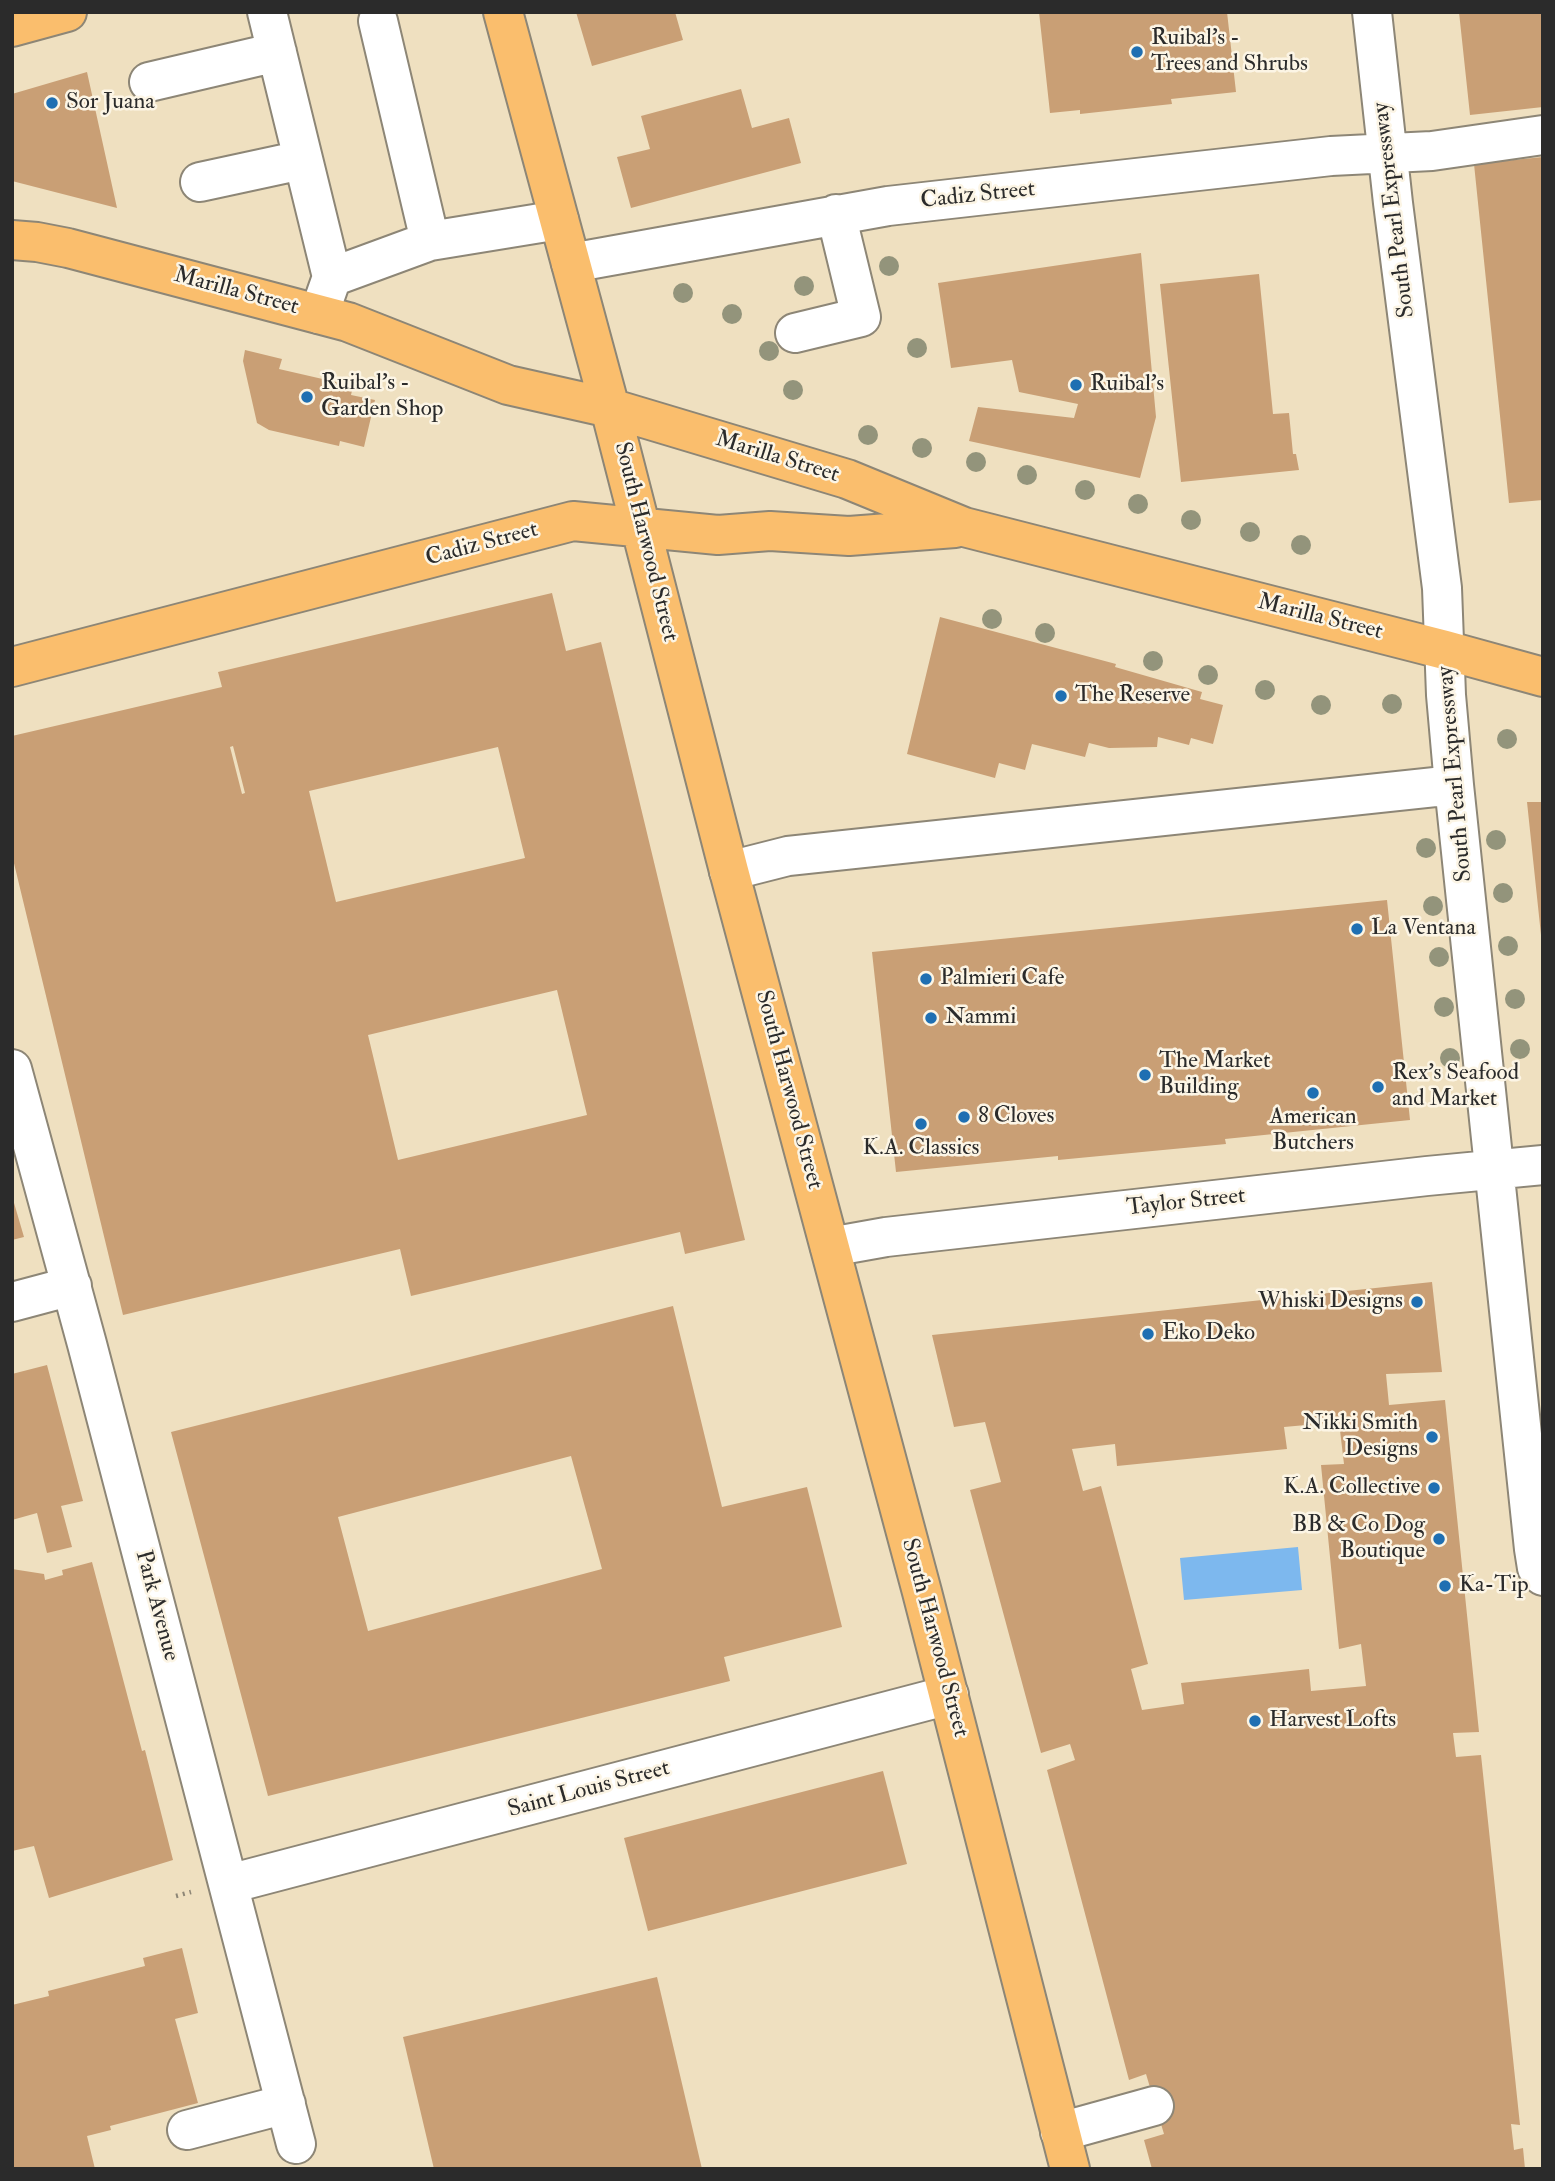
<!DOCTYPE html>
<style>
body{margin:0}
#map{position:relative;width:1555px;height:2181px;overflow:hidden;background:#efe0c0;font-family:"IM FELL Double Pica",serif}
canvas{display:block}
.frame{position:absolute;inset:0;border:14px solid #2b2b2b;pointer-events:none}
</style>
<div id="map">
<canvas width="1555" height="2181"></canvas>
<div class="frame"></div>
</div>
<script>
const context = document.querySelector('canvas').getContext('2d');
context.lineJoin = 'round';
function fillPath(path, color) {
  context.fillStyle = color;
  context.fill(path, 'evenodd');
}
function poly(rows) {
  const path = new Path2D();
  for (const r of rows) {
    path.moveTo(r[0], r[1]);
    for (let i = 2; i < r.length; i += 2) path.lineTo(r[i], r[i + 1]);
  }
  return path;
}
function trace(path, color, width, dash) {
  context.strokeStyle = color;
  context.lineWidth = width;
  context.lineCap = dash ? 'butt' : 'round';
  context.setLineDash(dash || []);
  context.stroke(path);
}
function write(font, color, halo, rows, align = 'center') {
  context.font = font + ' "IM FELL Double Pica",serif';
  context.lineWidth = 5;
  context.setLineDash([]);
  context.textBaseline = 'middle';
  context.strokeStyle = halo;
  context.fillStyle = color;
  for (const [text, x, y, turn = 0] of rows) {
    context.save();
    context.translate(x, y);
    context.rotate((+turn || 0) * Math.PI / 180);
    context.textAlign = isNaN(turn) ? turn : align;
    if (halo) context.strokeText(text, 0, 0);
    context.fillText(text, 0, 0);
    context.restore();
  }
}
fillPath(poly([
 [1298,1547,1302,1590,1184,1600,1180,1558]
]), '#7db8ee');
fillPath(poly([
 [576,12,675,12,683,40,592,66],
 [1039,12,1227,12,1236,92,1171,99,1172,104,1080,114,1080,110,1050,113],
 [1459,12,1543,12,1543,107,1470,115],
 [87,72,117,208,12,181,12,94],
 [741,89,752,128,789,118,801,163,631,208,617,157,650,149,641,116],
 [1543,157,1543,500,1509,503,1474,164],
 [1141,253,1156,417,1140,478,969,441,978,407,1074,418,1078,404,1019,392,1012,360,951,368,938,283],
 [1259,274,1273,414,1289,413,1293,454,1296,454,1299,470,1181,482,1160,284],
 [245,350,282,359,279,369,353,386,351,395,375,400,364,447,340,441,339,446,269,430,257,423,243,361],
 [552,593,566,651,601,642,745,1240,685,1254,680,1232,411,1296,400,1249,123,1315,12,855,12,736,222,687,218,672],
 [233,746,245,793,242,794,230,747],
 [498,747,525,858,336,902,309,791],
 [557,990,587,1115,398,1160,368,1035],
 [940,617,1116,664,1115,667,1202,692,1200,699,1223,705,1213,744,1191,738,1189,745,1158,737,1157,747,1109,748,1089,743,1085,757,1032,744,1025,770,999,763,995,778,907,754],
 [1527,802,1543,802,1543,934,1541,935],
 [1387,900,1410,1120,1225,1139,1226,1144,1058,1160,1058,1156,896,1172,872,952],
 [12,1196,24,1237,12,1240],
 [1432,1282,1442,1372,1386,1374,1389,1405,1445,1400,1479,1732,1453,1733,1456,1757,1481,1755,1520,2125,1511,2124,1514,2150,1523,2148,1525,2169,1152,2169,1144,2140,1164,2134,1146,2074,1129,2080,1047,1770,1075,1760,1070,1744,1041,1753,970,1490,1001,1482,985,1422,954,1427,932,1335],
 [1339,1422,1344,1464,1321,1465,1339,1649,1361,1644,1366,1686,1311,1691,1309,1669,1181,1683,1184,1704,1142,1710,1131,1669,1148,1664,1101,1486,1083,1491,1072,1449,1115,1444,1117,1466,1287,1449,1284,1427],
 [673,1306,722,1507,807,1487,842,1627,724,1657,730,1681,268,1796,171,1432],
 [571,1456,602,1569,368,1631,338,1517],
 [47,1365,83,1501,61,1506,72,1547,47,1553,37,1513,12,1520,12,1374],
 [92,1562,142,1751,145,1750,173,1860,49,1898,34,1846,12,1851,12,1569,44,1574,45,1580,63,1575,62,1570],
 [883,1771,907,1864,648,1931,624,1838],
 [182,1948,198,2013,175,2019,198,2103,110,2126,111,2130,87,2136,95,2169,12,2169,12,2005,49,1996,48,1991,145,1966,143,1958],
 [657,1977,702,2169,434,2169,403,2037]
]), '#c99f75');
const minor = poly([
 [267,12,332,277,319,314],
 [1372,12,1393,203,1442,588,1446,695,1454,785,1534,1549,1537,1568,1543,1576],
 [378,21,430,241,559,220],
 [149,82,277,52],
 [200,182,302,160],
 [571,263,888,206,1331,156,1432,151,1543,135],
 [332,277,430,241],
 [795,333,861,317,836,214],
 [729,871,788,856,1454,785],
 [12,1069,87,1344,296,2144],
 [830,1247,886,1237,1427,1176,1543,1165],
 [12,1302,72,1286],
 [229,1884,949,1695],
 [187,2130,286,2104],
 [1060,2132,1154,2106]
]);
const major = poly([
 [503,12,610,408,729,871,922,1592,1070,2169],
 [12,27,67,12],
 [12,240,37,242,68,248,348,322,508,385,610,408,847,479,964,527,1445,650,1543,677],
 [12,667,573,521,718,535,770,531,849,536,955,528]
]);
trace(minor, '#8d8676', 42);
trace(major, '#8d8676', 42);
trace(poly([
 [176,1896,191,1892]
]), '#8d8676', 4.5, [2, 5]);
trace(minor, '#fff', 38);
trace(major, '#fabe6d', 38);
context.fillStyle = '#93947b';
for (const [x, y] of [
 [889,266],
 [804,286],
 [683,293],
 [732,314],
 [917,348],
 [769,351],
 [793,390],
 [868,435],
 [922,448],
 [976,462],
 [1027,475],
 [1085,490],
 [1138,504],
 [1191,520],
 [1250,532],
 [1301,545],
 [992,619],
 [1045,633],
 [1153,661],
 [1208,675],
 [1265,690],
 [1392,704],
 [1321,705],
 [1507,739],
 [1496,840],
 [1426,848],
 [1503,893],
 [1433,906],
 [1508,946],
 [1439,957],
 [1515,999],
 [1444,1007],
 [1520,1049],
 [1450,1058]
]) {
  context.beginPath();
  context.arc(x, y, 10, 0, 2 * Math.PI);
  context.fill();
}
for (const [x, y, r, color] of [
 [1137,52,7,"#1f6fb2"],
 [52,103,7,"#1f6fb2"],
 [1076,385,7,"#1f6fb2"],
 [307,397,7,"#1f6fb2"],
 [1061,696,7,"#1f6fb2"],
 [1357,929,7,"#1f6fb2"],
 [926,979,7,"#1f6fb2"],
 [931,1018,7,"#1f6fb2"],
 [1145,1075,7,"#1f6fb2"],
 [1378,1087,7,"#1f6fb2"],
 [1313,1093,7,"#1f6fb2"],
 [964,1117,7,"#1f6fb2"],
 [921,1124,7,"#1f6fb2"],
 [1417,1302,7,"#1f6fb2"],
 [1148,1334,7,"#1f6fb2"],
 [1432,1437,7,"#1f6fb2"],
 [1434,1488,7,"#1f6fb2"],
 [1439,1539,7,"#1f6fb2"],
 [1445,1586,7,"#1f6fb2"],
 [1255,1721,7,"#1f6fb2"]
]) {
  const dot = new Path2D();
  dot.arc(x, y, r, 0, 2 * Math.PI);
  context.fillStyle = color;
  context.fill(dot);
  trace(dot, '#fcf5e5', 2.5);
}
write('23px', '#2b2b2b', '#fcf5e5', [
 ["Ruibal's -",1151,39],
 ["Trees and Shrubs",1151,65],
 ["Sor Juana",66,103],
 ["Ruibal's -",321,384],
 ["Garden Shop",321,410],
 ["Ruibal's",1090,385],
 ["The Reserve",1075,696],
 ["La Ventana",1371,929],
 ["Palmieri Cafe",940,979],
 ["Nammi",945,1018],
 ["The Market",1159,1062],
 ["Building",1159,1088],
 ["Rex's Seafood",1392,1074],
 ["and Market",1392,1100],
 ["8 Cloves",978,1117],
 ["American",1313,1118,"center"],
 ["Butchers",1313,1144,"center"],
 ["K.A. Classics",921,1149,"center"],
 ["Whiski Designs",1403,1302,"right"],
 ["Eko Deko",1162,1334],
 ["Nikki Smith",1418,1424,"right"],
 ["Designs",1418,1450,"right"],
 ["K.A. Collective",1420,1488,"right"],
 ["BB & Co Dog",1425,1526,"right"],
 ["Boutique",1425,1552,"right"],
 ["Ka-Tip",1459,1586],
 ["Harvest Lofts",1269,1721]
], 'left');
write('23px', '#2b2b2b', '#fcf5e5', [
 ["Cadiz Street",978,196,-6],
 ["South Pearl Expressway",1395,210,-97],
 ["Marilla Street",236,292,15],
 ["Marilla Street",777,458,17],
 ["South Harwood Street",645,542,76],
 ["Cadiz Street",482,545,-15],
 ["Marilla Street",1320,618,14],
 ["South Pearl Expressway",1456,774,-95],
 ["South Harwood Street",788,1090,75],
 ["Taylor Street",1186,1203,-6],
 ["Park Avenue",156,1606,75],
 ["South Harwood Street",934,1638,75],
 ["Saint Louis Street",589,1790,-15]
]);
</script>
